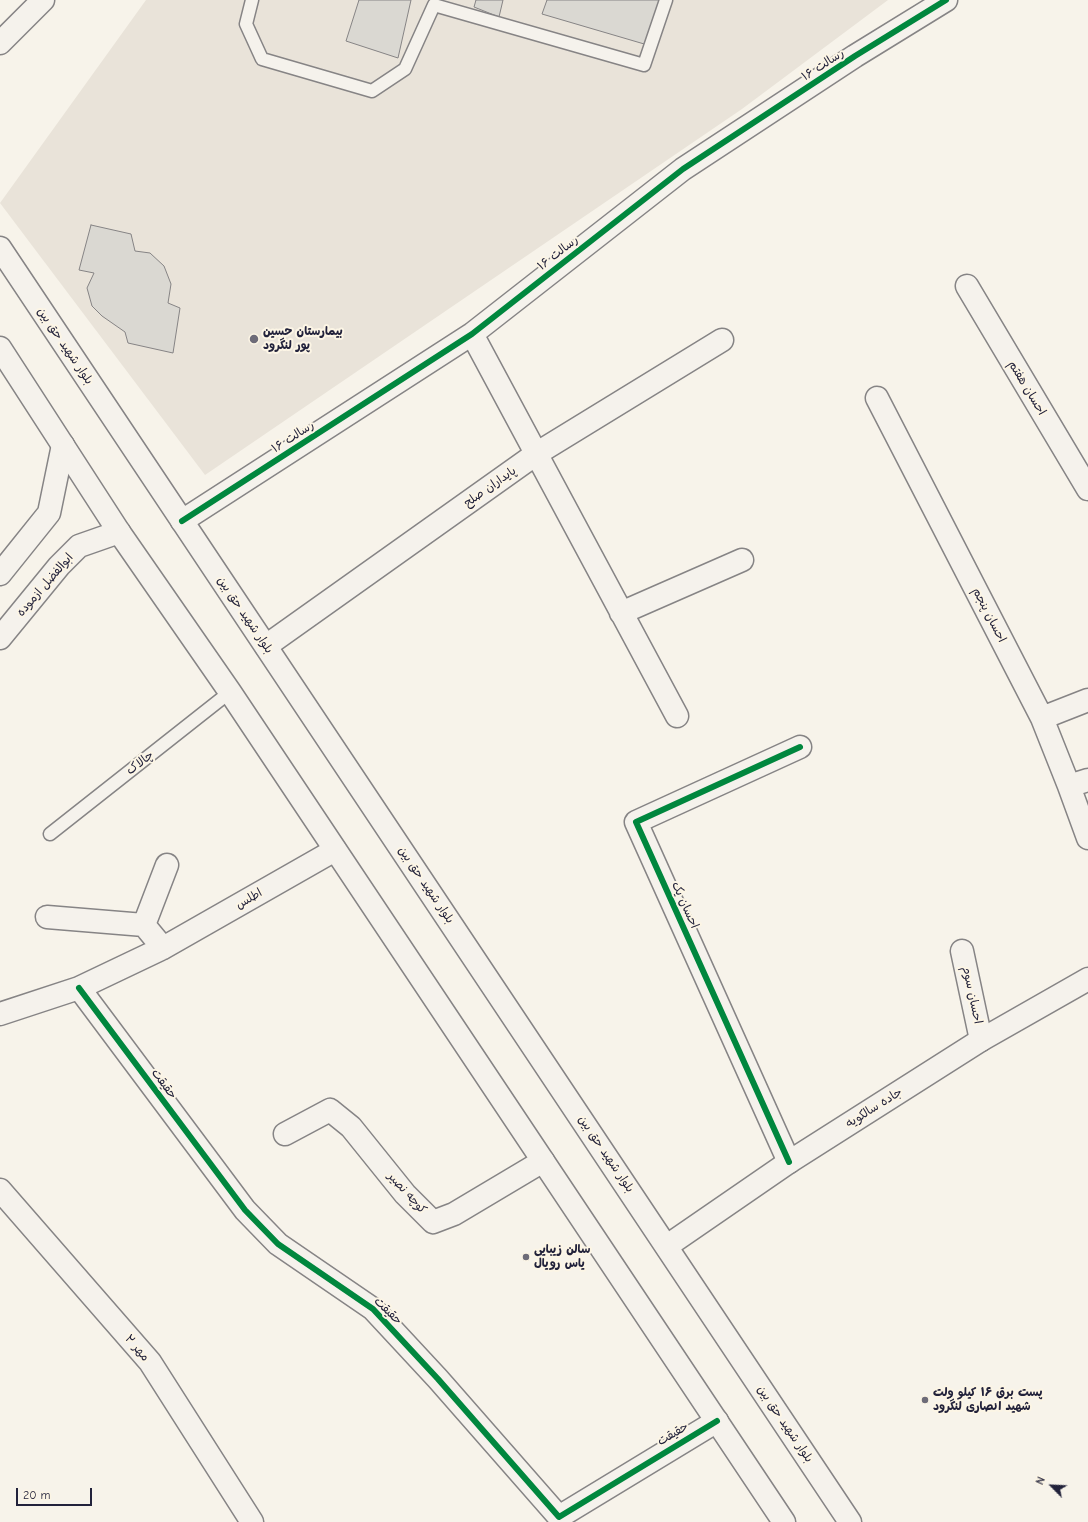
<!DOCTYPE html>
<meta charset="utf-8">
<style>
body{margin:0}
#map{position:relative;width:1088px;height:1522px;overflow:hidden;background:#f7f3ea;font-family:"Comic Neue",sans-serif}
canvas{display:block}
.north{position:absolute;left:1032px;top:1466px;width:40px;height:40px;-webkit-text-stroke:3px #fcf5e5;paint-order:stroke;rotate:294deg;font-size:11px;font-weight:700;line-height:16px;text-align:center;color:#22223b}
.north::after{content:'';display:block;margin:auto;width:14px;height:18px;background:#22223b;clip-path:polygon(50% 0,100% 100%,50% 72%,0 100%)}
.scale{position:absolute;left:16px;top:1488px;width:76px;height:18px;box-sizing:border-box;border:2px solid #22223b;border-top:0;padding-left:5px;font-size:12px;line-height:14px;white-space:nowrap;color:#22223b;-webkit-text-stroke:3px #fcf5e5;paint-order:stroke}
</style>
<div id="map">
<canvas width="1088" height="1522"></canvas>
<div class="north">N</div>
<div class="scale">20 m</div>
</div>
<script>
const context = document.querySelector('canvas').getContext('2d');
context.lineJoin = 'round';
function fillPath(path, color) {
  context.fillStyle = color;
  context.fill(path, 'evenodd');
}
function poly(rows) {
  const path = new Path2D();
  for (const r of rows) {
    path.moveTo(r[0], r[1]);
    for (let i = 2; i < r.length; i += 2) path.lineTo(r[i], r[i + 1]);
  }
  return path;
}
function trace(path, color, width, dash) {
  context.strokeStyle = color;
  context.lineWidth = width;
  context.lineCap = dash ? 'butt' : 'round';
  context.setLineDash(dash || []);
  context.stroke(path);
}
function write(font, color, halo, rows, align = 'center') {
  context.font = font + ' "Comic Neue","Playpen Sans Arabic",sans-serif';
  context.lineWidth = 4;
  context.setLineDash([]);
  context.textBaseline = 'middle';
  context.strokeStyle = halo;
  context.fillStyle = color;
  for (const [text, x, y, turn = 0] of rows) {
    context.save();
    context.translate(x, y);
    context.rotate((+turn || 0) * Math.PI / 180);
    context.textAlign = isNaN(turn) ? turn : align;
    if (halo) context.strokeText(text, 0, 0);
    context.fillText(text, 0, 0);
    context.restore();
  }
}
fillPath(poly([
 [146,0,888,0,742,109,205,475,0,203]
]), '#e9e3d9');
const building = poly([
 [359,0,411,0,398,58,346,41,359,0],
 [476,0,503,0,499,17,474,7,476,0],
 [547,0,663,0,651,46,542,14,547,0],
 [91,225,131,234,135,251,150,253,164,266,171,284,168,303,180,308,173,353,128,343,125,332,102,316,92,306,87,288,94,273,79,270,91,225]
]);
fillPath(building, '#dad8d2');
trace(building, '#868485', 1);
const lane = poly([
 [252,0,246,24,262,59,372,91,405,69,434,5,644,65,666,0],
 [50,834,230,692]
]);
const street = poly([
 [967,286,1088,489],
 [472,334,677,716],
 [877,398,1042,718,1069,786,1088,838],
 [182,521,472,334,683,169,855,56,946,0],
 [0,574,49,513,63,445],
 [621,613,742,560],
 [0,638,59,566,79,546,119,532],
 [266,646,536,454,722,340],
 [1042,718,1088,700],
 [1069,786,1088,780],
 [47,917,144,925,163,948],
 [144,925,167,865],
 [962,951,981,1040],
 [79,988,245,1210,278,1244,373,1309,438,1379,559,1517,717,1421],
 [0,1014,79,988,163,948,335,850],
 [285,1134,330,1110,351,1127,405,1194,433,1222,454,1214,543,1161],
 [789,1162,636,822,800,747],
 [0,1190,150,1362,252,1522]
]);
const secondary = poly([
 [0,43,43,0],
 [0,248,850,1522],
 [0,348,119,532,230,692,784,1522],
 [667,1246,789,1162,981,1040,1088,979]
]);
trace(lane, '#868485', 15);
trace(street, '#868485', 25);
trace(secondary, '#868485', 25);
trace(lane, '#f5f2ec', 12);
trace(street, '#f5f2ec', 22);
trace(secondary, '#f5f2ec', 22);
trace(poly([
 [182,521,472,334,683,169,855,56,946,0],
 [79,988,245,1210,278,1244,373,1309,438,1379,559,1517,717,1421],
 [789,1162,636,822,800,747]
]), '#00873e', 6);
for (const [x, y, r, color] of [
 [254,339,5,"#6d6b78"],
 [526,1257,4,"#6d6b78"],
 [925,1400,4,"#6d6b78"]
]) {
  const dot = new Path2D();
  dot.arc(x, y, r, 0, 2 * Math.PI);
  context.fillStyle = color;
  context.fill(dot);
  trace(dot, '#fcf5e5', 1.5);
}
write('12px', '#22223b', '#fcf5e5', [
 ["رسالت ۱۶",823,65,-33],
 ["رسالت ۱۶",558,253,-38],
 ["بلوار شهید حق بین",65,346,56],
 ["احسان هفتم",1027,388,59],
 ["رسالت ۱۶",293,437,-33],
 ["پایداران صلح",490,487,-35],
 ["ابوالفضل ازموده",45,585,-49],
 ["بلوار شهید حق بین",245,615,56],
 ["احسان پنجم",989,615,63],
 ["چالاک",140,763,-38],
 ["بلوار شهید حق بین",426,885,56],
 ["اطلس",249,899,-30],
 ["احسان یک",685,905,66],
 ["احسان سوم",972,995,78],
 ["حقیقت",164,1084,53],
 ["جاده سالکویه",874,1108,-32],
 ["بلوار شهید حق بین",606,1154,56],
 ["کوچه نصیر",407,1193,48],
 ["حقیقت",388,1311,44],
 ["مهر ۲",137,1348,49],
 ["بلوار شهید حق بین",785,1424,56],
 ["حقیقت",673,1434,-31]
]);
write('bold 12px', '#22223b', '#fcf5e5', [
 ["بیمارستان حسین",263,332],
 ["پور لنگرود",263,346],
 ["سالن زیبایی",534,1250],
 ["یاس رویال",534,1264],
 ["پست برق ۱۶ کیلو ولت",933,1393],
 ["شهید انصاری لنگرود",933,1407]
], 'left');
</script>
